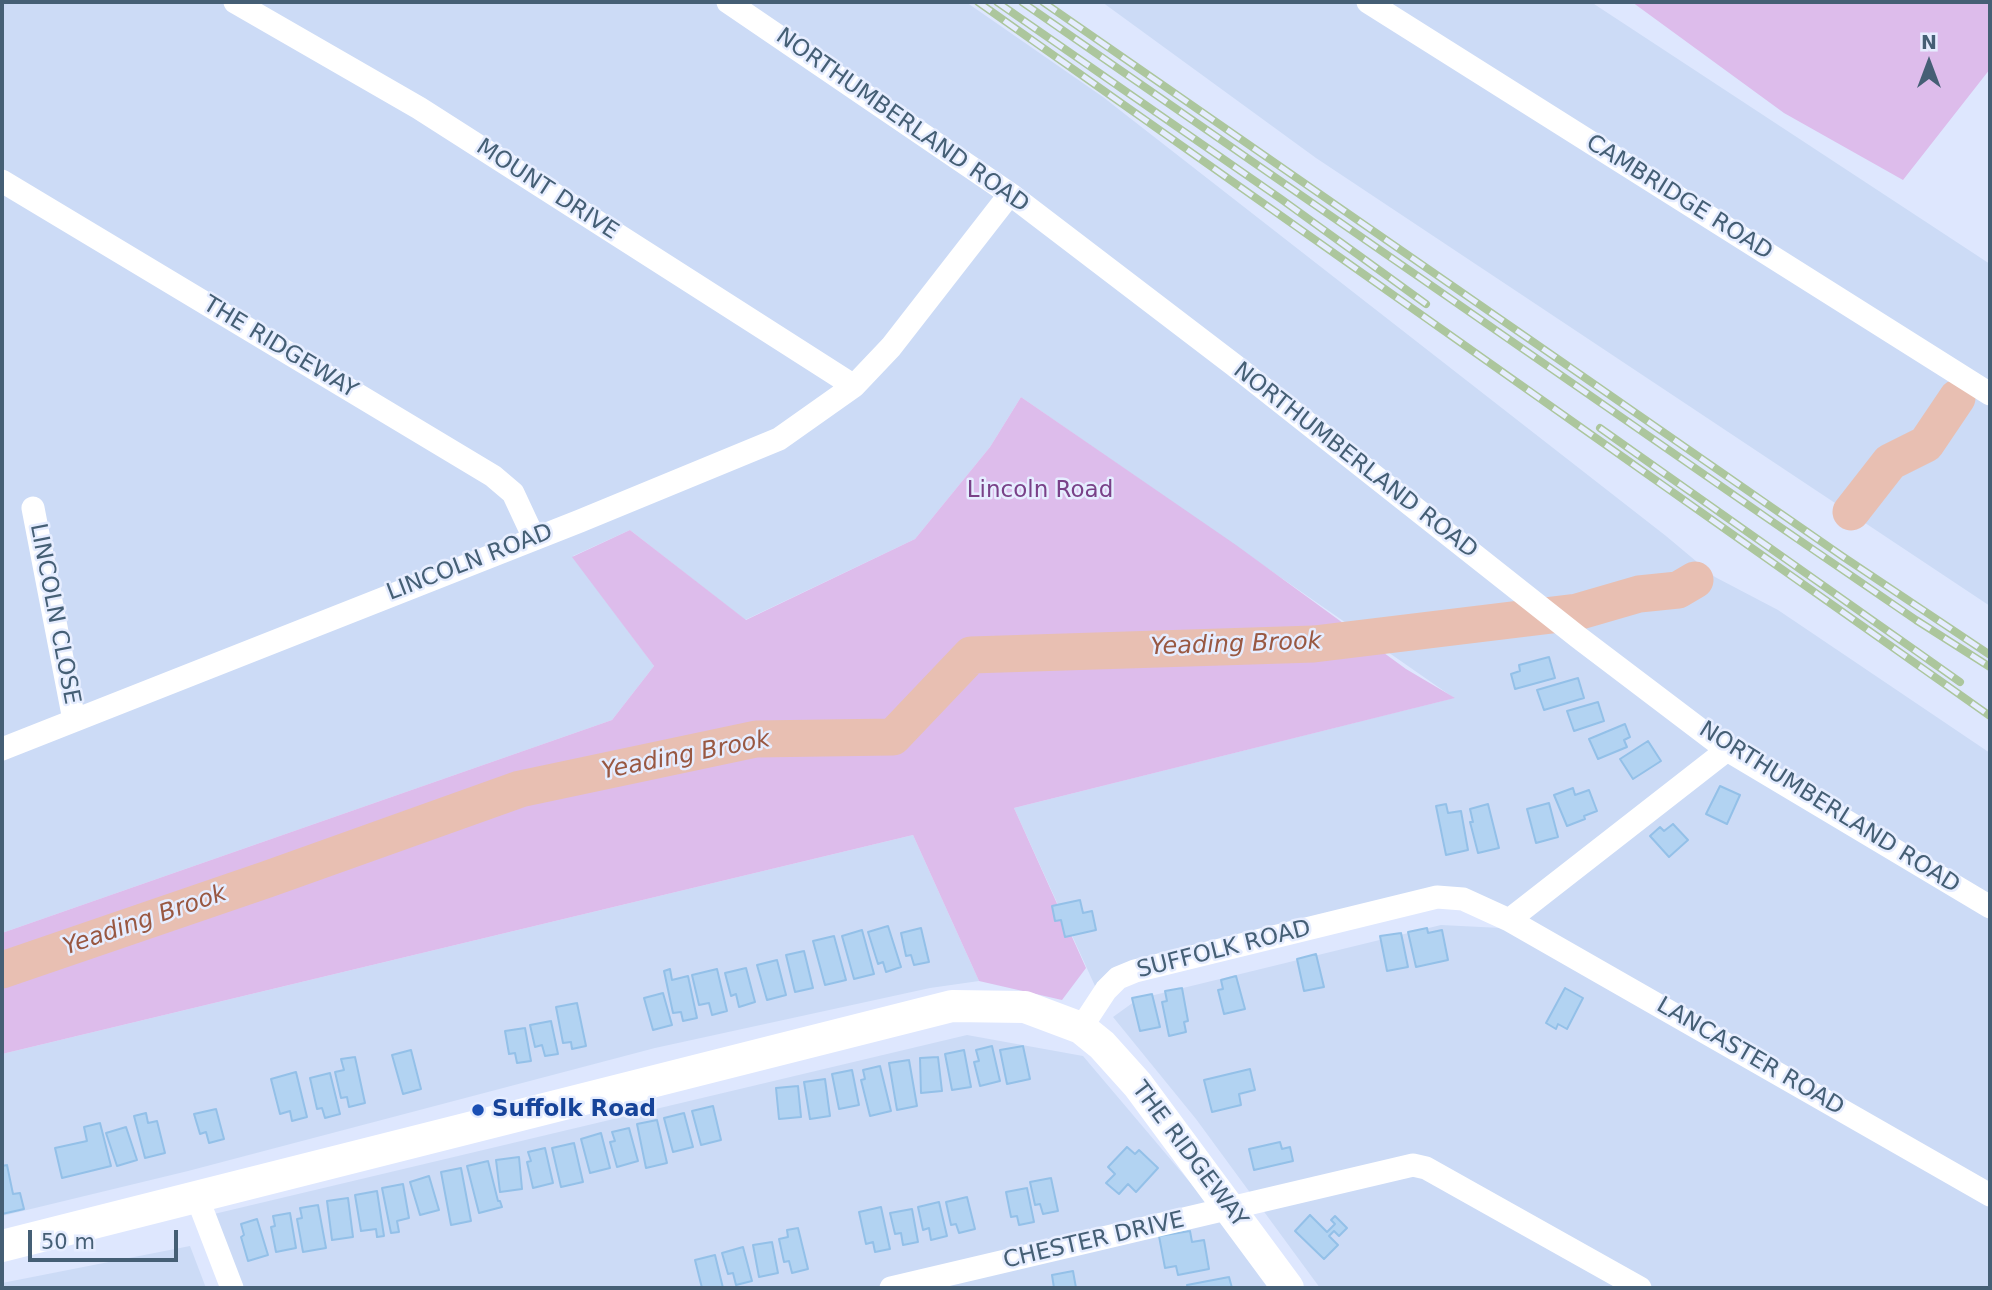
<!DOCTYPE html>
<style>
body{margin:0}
#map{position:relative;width:1992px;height:1290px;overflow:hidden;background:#dee7fe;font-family:"DejaVu Sans",sans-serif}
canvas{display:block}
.frame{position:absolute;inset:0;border:4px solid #455f75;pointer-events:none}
.north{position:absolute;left:1894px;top:28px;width:70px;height:70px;-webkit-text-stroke:5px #e6edff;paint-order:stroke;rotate:0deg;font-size:19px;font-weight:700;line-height:28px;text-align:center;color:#455f75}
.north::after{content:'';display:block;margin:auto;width:24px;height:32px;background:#455f75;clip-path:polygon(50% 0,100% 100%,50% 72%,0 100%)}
.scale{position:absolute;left:28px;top:1230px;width:150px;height:32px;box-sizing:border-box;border:4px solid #455f75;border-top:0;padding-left:9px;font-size:21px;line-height:24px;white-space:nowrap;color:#455f75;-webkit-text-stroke:5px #e6edff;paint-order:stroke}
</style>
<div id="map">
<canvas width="1992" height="1290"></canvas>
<div class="frame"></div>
<div class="north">N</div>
<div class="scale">50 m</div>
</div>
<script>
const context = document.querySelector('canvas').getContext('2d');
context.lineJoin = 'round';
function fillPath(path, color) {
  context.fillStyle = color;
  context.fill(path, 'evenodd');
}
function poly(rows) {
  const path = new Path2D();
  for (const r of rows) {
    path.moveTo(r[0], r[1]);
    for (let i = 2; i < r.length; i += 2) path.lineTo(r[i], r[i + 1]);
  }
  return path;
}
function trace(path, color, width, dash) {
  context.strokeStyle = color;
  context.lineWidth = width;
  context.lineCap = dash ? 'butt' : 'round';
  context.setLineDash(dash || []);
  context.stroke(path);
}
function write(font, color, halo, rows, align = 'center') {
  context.font = font + ' "DejaVu Sans",sans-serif';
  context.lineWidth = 5;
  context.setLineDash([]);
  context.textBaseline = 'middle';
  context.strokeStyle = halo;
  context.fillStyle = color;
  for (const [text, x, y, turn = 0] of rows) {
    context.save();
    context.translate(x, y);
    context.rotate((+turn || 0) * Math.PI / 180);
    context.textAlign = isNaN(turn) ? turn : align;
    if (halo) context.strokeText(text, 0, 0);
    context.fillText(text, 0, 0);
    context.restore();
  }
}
fillPath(poly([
 [2,2,966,2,1103,97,1666,536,1715,577,1778,610,1990,753,1990,1288,1320,1288,1196,1119,1113,1017,1138,999,1441,925,1501,928,1443,900,1095,986,1014,808,1454,698,1021,397,990,447,915,539,745,620,630,530,573,556,654,666,612,720,2,933],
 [1599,647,1729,758,1720,756,1575,649],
 [1102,2,1591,2,1990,264,1990,606,1316,158],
 [913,835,979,981,930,988,655,1048,188,1171,2,1216,2,1054],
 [967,1035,1083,1056,1205,1200,1273,1288,241,1288,214,1214],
 [190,1246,206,1288,2,1288,2,1283]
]), '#ccdbf6');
fillPath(poly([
 [1632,2,1990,2,1990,69,1903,180,1784,113],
 [1021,397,1236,545,1406,669,1455,698,1014,808,1086,968,1062,1000,979,981,913,835,2,1054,2,933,612,720,654,666,572,557,630,530,746,620,915,539,990,447]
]), '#ddbceb');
trace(poly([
 [1851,512,1890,462,1926,444,1957,398],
 [2,970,268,879,520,789,756,739,893,737,971,655,1314,644,1577,612,1639,594,1678,590,1695,580]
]), '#e8bfb2', 37);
const building = poly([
 [1549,657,1555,678,1515,689,1511,674,1520,671,1519,665,1549,657],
 [1578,678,1584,698,1544,710,1537,690,1578,678],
 [1598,702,1604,721,1574,731,1567,711,1598,702],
 [1625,724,1630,737,1624,740,1627,747,1598,759,1589,739,1625,724],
 [1648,741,1661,761,1633,779,1620,759,1648,741],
 [1720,786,1740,795,1727,824,1706,814,1720,786],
 [1573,788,1575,795,1589,790,1597,811,1584,816,1585,819,1567,826,1554,795,1573,788],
 [1549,803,1558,837,1536,843,1527,809,1549,803],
 [1446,804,1448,813,1461,811,1468,850,1446,855,1436,806,1446,804],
 [1488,804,1499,848,1478,853,1470,822,1473,822,1470,809,1488,804],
 [1673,824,1688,840,1669,857,1650,836,1660,827,1664,831,1673,824],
 [1080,900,1083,913,1092,911,1096,930,1065,937,1061,920,1055,921,1052,906,1080,900],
 [888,926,901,967,886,972,883,962,878,964,868,932,888,926],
 [921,928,929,962,914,965,911,955,906,956,901,933,921,928],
 [1427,928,1428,933,1442,930,1448,960,1416,967,1408,932,1427,928],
 [862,930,874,974,854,979,842,936,862,930],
 [1401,933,1408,967,1387,971,1380,936,1401,933],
 [834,936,846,980,825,985,813,941,834,936],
 [804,951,813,988,795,992,786,955,804,951],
 [1316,954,1324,987,1304,991,1297,959,1316,954],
 [777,960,786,995,767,1000,757,965,777,960],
 [746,968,755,1002,739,1007,736,994,731,996,725,973,746,968],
 [670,969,672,980,688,976,697,1018,683,1021,681,1012,673,1013,664,971,670,969],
 [717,969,727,1011,712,1015,709,1003,699,1005,692,975,717,969],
 [1236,976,1245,1009,1224,1014,1218,990,1223,989,1221,980,1236,976],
 [1182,988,1188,1021,1184,1022,1186,1032,1169,1036,1162,1002,1167,1001,1165,991,1182,988],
 [1565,988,1583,998,1567,1029,1558,1024,1556,1029,1546,1023,1565,988],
 [663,993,672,1025,653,1030,644,998,663,993],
 [1152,994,1160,1027,1140,1031,1132,998,1152,994],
 [577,1003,586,1046,572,1049,571,1042,563,1043,556,1007,577,1003],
 [551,1021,558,1054,545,1056,542,1045,535,1047,530,1025,551,1021],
 [525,1028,531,1061,517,1063,515,1053,509,1054,505,1031,525,1028],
 [992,1046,1000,1081,980,1086,974,1062,979,1061,976,1050,992,1046],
 [1023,1046,1030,1079,1007,1084,1000,1050,1023,1046],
 [411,1050,421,1089,403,1094,392,1055,411,1050],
 [964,1050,971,1087,952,1090,945,1054,964,1050],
 [355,1057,365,1103,349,1107,347,1097,341,1098,335,1072,344,1070,341,1059,355,1057],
 [938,1057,942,1091,921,1093,920,1058,938,1057],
 [909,1060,917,1106,897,1110,889,1063,909,1060],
 [880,1066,891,1111,870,1116,861,1080,865,1079,863,1070,880,1066],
 [1250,1069,1255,1090,1239,1094,1241,1105,1212,1112,1204,1080,1250,1069],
 [852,1070,859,1105,839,1109,832,1074,852,1070],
 [296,1072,307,1117,292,1121,290,1111,280,1114,271,1079,296,1072],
 [330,1073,340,1114,325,1118,322,1108,317,1109,310,1078,330,1073],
 [825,1079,830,1116,810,1119,804,1082,825,1079],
 [798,1086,801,1117,779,1119,776,1088,798,1086],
 [713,1106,721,1140,701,1145,692,1111,713,1106],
 [216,1109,224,1139,209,1143,206,1132,200,1134,194,1114,216,1109],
 [146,1113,148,1123,157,1121,165,1153,145,1158,134,1116,146,1113],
 [684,1113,693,1147,673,1152,664,1118,684,1113],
 [657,1120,667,1163,646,1168,637,1124,657,1120],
 [100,1123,111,1166,62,1178,55,1148,87,1141,84,1127,100,1123],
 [126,1127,137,1160,117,1166,106,1133,126,1127],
 [629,1128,638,1161,617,1167,610,1142,615,1141,612,1132,629,1128],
 [601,1133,610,1168,590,1173,581,1139,601,1133],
 [1280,1142,1282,1149,1290,1147,1293,1161,1254,1170,1249,1149,1280,1142],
 [574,1143,583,1182,561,1187,552,1148,574,1143],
 [1127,1147,1135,1154,1139,1150,1158,1168,1136,1192,1128,1184,1119,1194,1106,1183,1115,1174,1108,1167,1127,1147],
 [545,1148,553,1183,533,1188,527,1162,531,1161,528,1152,545,1148],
 [519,1157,522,1189,500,1192,496,1160,519,1157],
 [488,1161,498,1201,500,1201,502,1207,479,1213,467,1166,488,1161],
 [7,1165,13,1194,20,1193,24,1209,2,1214,2,1166,7,1165],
 [461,1168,471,1221,451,1225,441,1172,461,1168],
 [429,1176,439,1210,420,1215,410,1182,429,1176],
 [1051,1178,1058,1211,1043,1214,1040,1204,1035,1205,1030,1182,1051,1178],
 [403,1184,409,1218,397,1221,399,1232,391,1233,382,1188,403,1184],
 [1027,1188,1034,1222,1019,1225,1017,1216,1011,1217,1006,1192,1027,1188],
 [377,1191,384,1236,377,1237,376,1229,361,1231,355,1195,377,1191],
 [967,1197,975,1229,959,1233,956,1224,951,1225,946,1202,967,1197],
 [348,1198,353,1237,332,1240,327,1201,348,1198],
 [939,1202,947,1236,931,1240,929,1228,923,1230,918,1207,939,1202],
 [318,1205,326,1248,303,1252,297,1219,302,1218,300,1208,318,1205],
 [881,1207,890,1249,875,1252,873,1242,866,1244,859,1212,881,1207],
 [912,1209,918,1242,903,1245,901,1233,895,1234,890,1213,912,1209],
 [290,1213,296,1248,276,1252,271,1227,275,1226,273,1216,290,1213],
 [1310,1215,1327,1232,1335,1224,1331,1220,1335,1216,1347,1228,1339,1236,1334,1231,1329,1236,1338,1245,1324,1259,1295,1231,1310,1215],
 [257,1219,268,1255,248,1261,241,1237,244,1235,241,1224,257,1219],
 [798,1228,808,1269,792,1273,789,1261,784,1262,779,1239,788,1237,787,1230,798,1228],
 [1190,1231,1192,1242,1204,1240,1209,1269,1178,1275,1176,1266,1165,1268,1159,1236,1190,1231],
 [772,1242,778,1273,759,1277,753,1245,772,1242],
 [743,1247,752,1281,736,1285,733,1273,728,1274,722,1253,743,1247],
 [715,1255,723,1288,702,1288,695,1260,715,1255],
 [1073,1271,1076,1288,1054,1288,1052,1275,1073,1271],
 [1229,1277,1232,1288,1188,1288,1187,1285,1229,1277]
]);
fillPath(building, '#b2d3f2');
trace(building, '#93c0e8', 2);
trace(poly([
 [235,2,419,108,854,386],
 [728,2,1010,194,1234,365,1578,637,1727,750,1990,907],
 [1368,2,1990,394],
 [2,181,493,476,513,493,534,538],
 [33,508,74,720],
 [2,749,580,521,779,439,854,386,891,347,1010,194],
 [1509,920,1990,1195],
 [1081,1028,1106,990,1118,978,1135,971,1437,897,1463,899,1509,920,1727,750],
 [197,1197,232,1288],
 [891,1288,1413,1165,1426,1168,1640,1288]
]), '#fff', 23);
trace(poly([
 [2,1246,952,1006,1025,1007,1081,1028,1102,1045,1138,1085,1288,1288]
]), '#fff', 32);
const rail = poly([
 [978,2,1990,716],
 [997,2,1281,199,1426,304],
 [1022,2,1767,518,1916,620,1990,667],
 [1043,2,1842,556,1990,655],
 [1600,428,1960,682]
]);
trace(rail, '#acc69d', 8);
trace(rail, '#e6edff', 5, [16]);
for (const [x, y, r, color] of [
 [478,1110,7,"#1a4fb4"]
]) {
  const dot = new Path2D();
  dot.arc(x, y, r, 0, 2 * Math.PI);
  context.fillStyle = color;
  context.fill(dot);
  trace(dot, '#e6edff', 2.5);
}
write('23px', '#455f75', '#e6edff', [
 ["NORTHUMBERLAND ROAD",902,121,35],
 ["MOUNT DRIVE",547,190,33],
 ["CAMBRIDGE ROAD",1679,198,32],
 ["THE RIDGEWAY",280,348,31],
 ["NORTHUMBERLAND ROAD",1355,461,38],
 ["LINCOLN ROAD",470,563,-21],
 ["LINCOLN CLOSE",54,614,79],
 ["NORTHUMBERLAND ROAD",1829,808,32],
 ["SUFFOLK ROAD",1224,950,-14],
 ["LANCASTER ROAD",1750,1057,30],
 ["THE RIDGEWAY",1189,1155,53],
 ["CHESTER DRIVE",1094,1241,-13]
]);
write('23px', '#794188', '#e6edff', [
 ["Lincoln Road",1040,491]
]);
write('bold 23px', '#164399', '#e6edff', [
 ["Suffolk Road",492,1110]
], 'left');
write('italic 24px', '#995842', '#e6edff', [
 ["Yeading Brook",1236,645,-2],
 ["Yeading Brook",686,756,-11],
 ["Yeading Brook",145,921,-19]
]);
</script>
